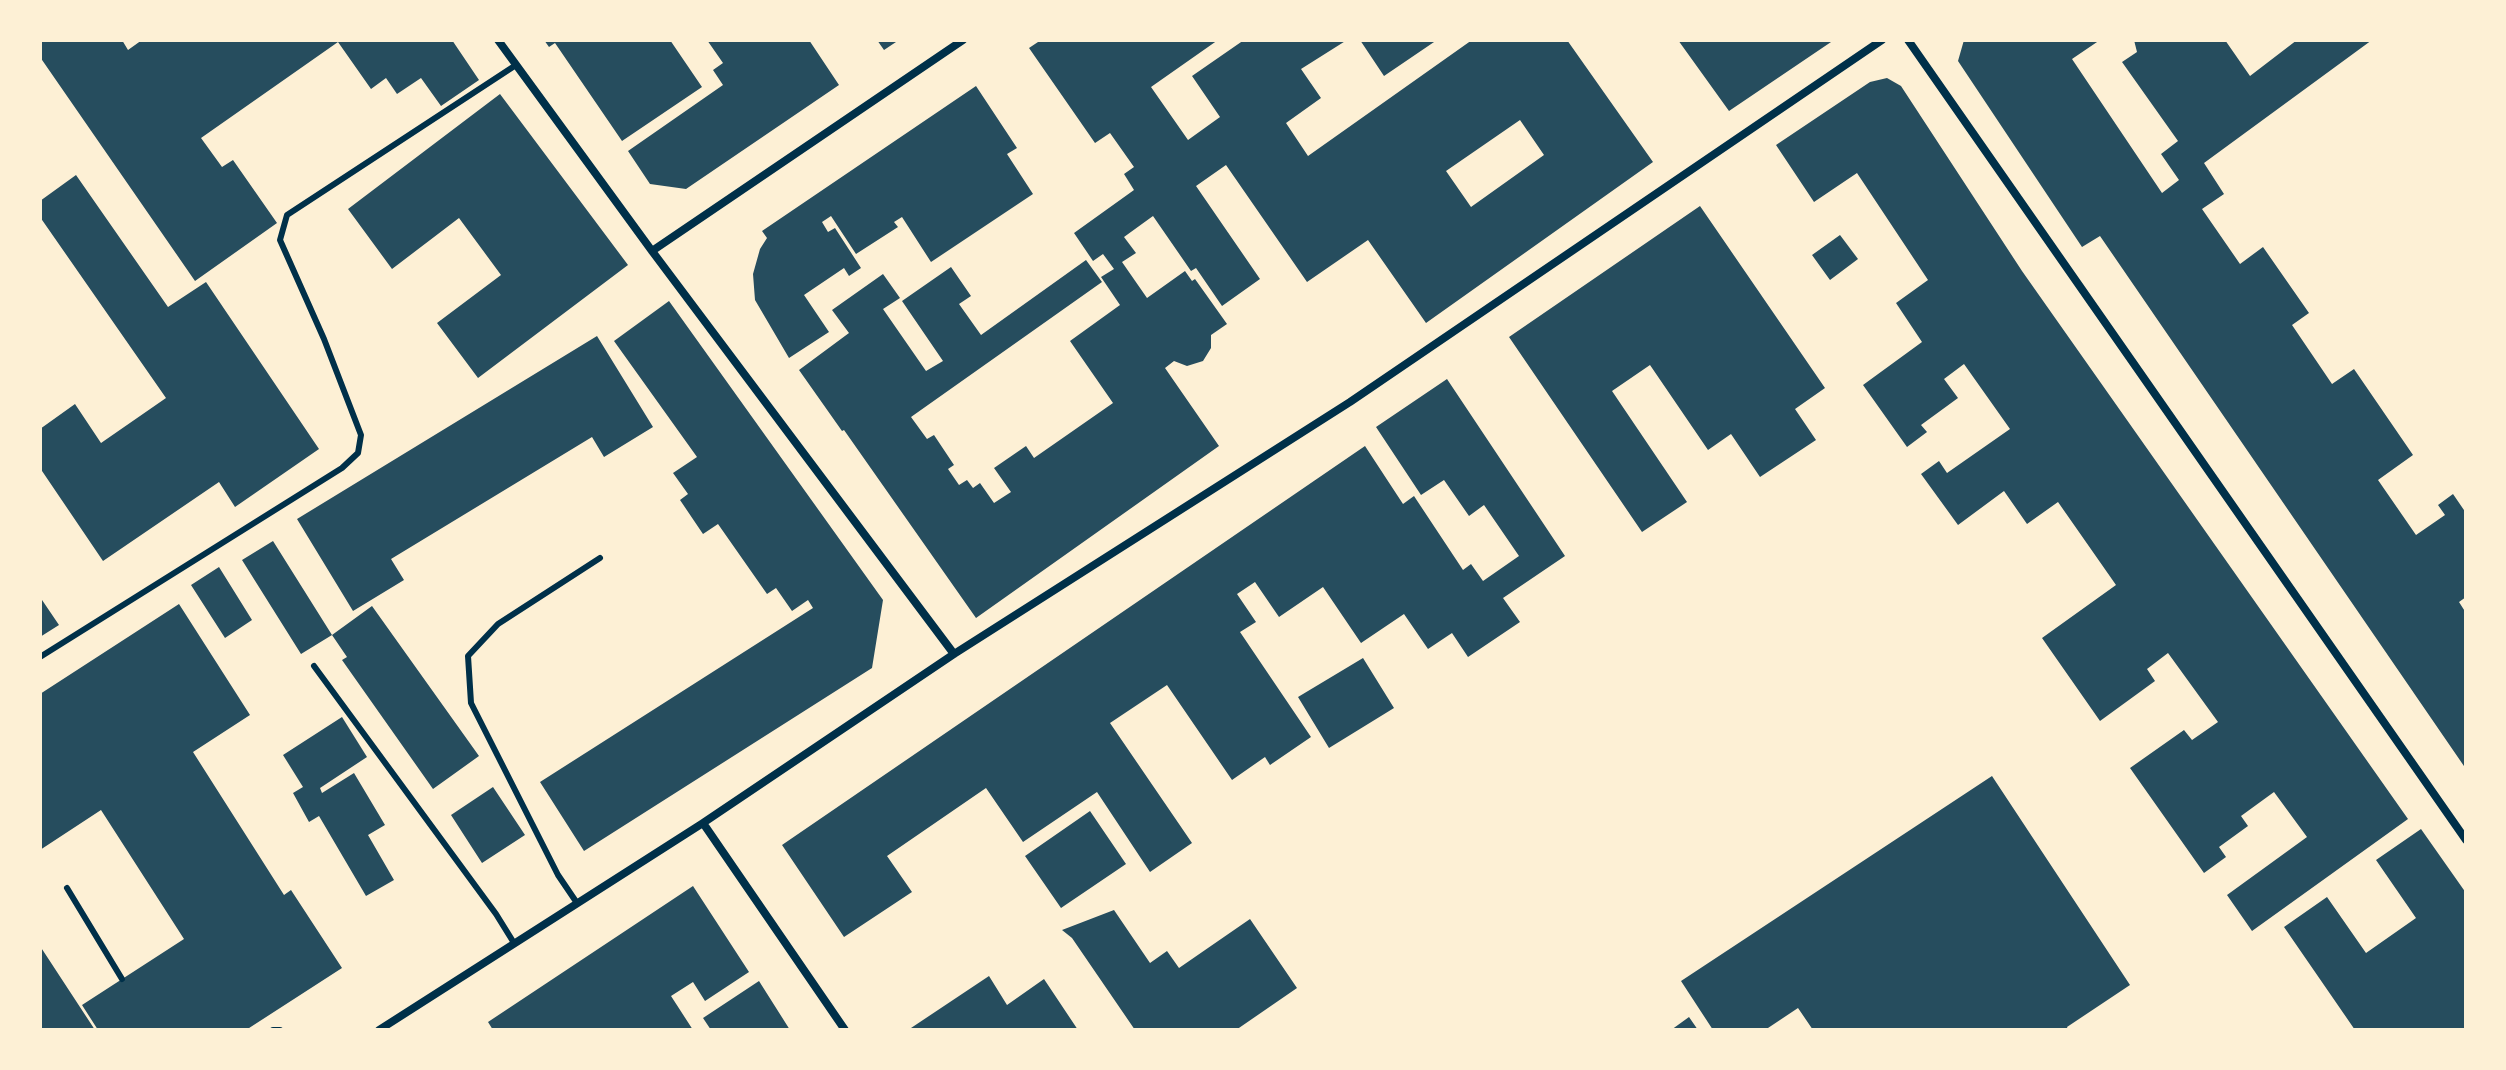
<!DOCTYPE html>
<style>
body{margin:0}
#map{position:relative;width:2506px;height:1070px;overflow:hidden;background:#fdf0d5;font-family:Manrope,sans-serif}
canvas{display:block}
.frame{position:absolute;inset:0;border:42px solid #fdf0d5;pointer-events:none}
</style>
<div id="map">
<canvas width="2506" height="1070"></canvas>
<div class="frame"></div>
</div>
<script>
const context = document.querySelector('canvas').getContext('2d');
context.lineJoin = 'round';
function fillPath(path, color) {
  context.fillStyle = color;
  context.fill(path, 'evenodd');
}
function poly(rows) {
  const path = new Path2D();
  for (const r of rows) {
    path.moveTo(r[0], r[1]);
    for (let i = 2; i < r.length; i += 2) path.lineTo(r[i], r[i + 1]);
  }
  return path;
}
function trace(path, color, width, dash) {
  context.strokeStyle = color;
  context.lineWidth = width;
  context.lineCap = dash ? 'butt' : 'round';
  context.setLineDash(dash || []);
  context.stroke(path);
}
fillPath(poly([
 [41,40,122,40,128,50,142,40,452,40,479,80,441,106,421,78,397,94,386,78,371,89,338,42,201,138,222,167,233,160,277,223,195,281,40,57],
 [544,40,670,40,702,87,622,141,555,43,549,47],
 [707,40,809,40,839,85,686,189,650,184,628,151,723,85,713,70,723,63],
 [877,40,899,40,884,50],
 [1041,40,1218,40,1151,87,1188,140,1220,117,1192,76,1244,40,1347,40,1301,69,1321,98,1286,123,1308,156,1472,40,1567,40,1653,162,1426,323,1368,240,1307,282,1226,165,1196,186,1260,279,1222,306,1196,268,1191,271,1153,216,1124,237,1136,253,1122,262,1147,298,1185,271,1192,281,1195,279,1227,324,1211,335,1211,348,1203,361,1187,366,1174,361,1165,368,1219,446,976,618,844,430,842,431,799,370,849,333,832,310,883,274,900,298,883,309,926,371,943,361,902,301,951,267,971,296,959,304,981,335,1086,260,1102,282,911,417,927,439,934,435,954,465,948,469,959,485,967,480,973,488,980,483,994,503,1011,492,994,468,1026,446,1034,458,1113,403,1070,341,1120,305,1101,277,1114,269,1103,254,1093,261,1074,233,1134,190,1124,174,1134,167,1110,133,1095,143,1029,48],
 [1520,120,1544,155,1471,207,1446,171],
 [1360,40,1437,40,1384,76],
 [1678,40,1834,40,1729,111],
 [1964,40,2100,40,2072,59,2162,193,2179,180,2161,154,2178,141,2122,62,2137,52,2134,40,2225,40,2250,76,2297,40,2372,40,2204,163,2224,194,2202,209,2240,264,2263,247,2309,313,2292,325,2332,384,2354,369,2413,455,2378,480,2416,535,2445,515,2438,505,2453,494,2466,513,2466,597,2459,602,2466,613,2466,769,2100,236,2082,247,1958,61],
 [1887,78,1901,86,2022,271,2408,819,2252,931,2227,895,2307,837,2274,792,2241,816,2248,826,2219,847,2226,857,2204,873,2130,768,2184,730,2192,740,2218,722,2168,653,2147,669,2155,681,2100,721,2042,638,2116,585,2058,502,2027,524,2004,491,1958,525,1921,474,1939,461,1947,473,2010,429,1964,364,1944,379,1958,398,1921,425,1927,432,1907,447,1863,385,1922,342,1896,303,1928,280,1857,173,1814,202,1776,145,1870,82],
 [976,86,1017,148,1007,154,1033,194,931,262,902,217,894,222,898,227,856,254,831,216,822,222,828,232,835,228,861,268,849,276,844,268,804,295,829,332,789,358,755,300,753,274,760,249,767,238,762,231],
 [500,94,628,265,478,378,437,323,501,275,459,218,392,269,348,209],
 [76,175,168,307,206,282,319,449,235,507,219,482,103,561,40,468,40,429,75,404,101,443,166,398,40,217,40,201],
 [1700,206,1825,388,1795,409,1816,440,1760,477,1731,434,1708,450,1650,365,1612,391,1687,502,1642,532,1509,337],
 [1840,235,1858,259,1830,280,1812,255],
 [669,301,883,600,872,668,584,851,540,782,813,608,808,600,792,611,776,588,767,594,718,524,703,534,680,500,688,494,673,473,697,457,614,341],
 [597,336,653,427,604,457,592,437,391,559,404,580,353,611,297,519],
 [1447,379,1565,556,1503,598,1520,622,1468,657,1452,633,1428,649,1404,614,1361,643,1323,587,1279,617,1255,582,1237,594,1256,622,1240,632,1311,737,1270,765,1265,757,1232,780,1167,685,1110,723,1192,843,1150,872,1097,792,1023,842,986,788,887,856,912,892,844,937,782,845,1365,446,1403,504,1414,496,1463,570,1471,564,1483,581,1519,556,1484,505,1469,516,1444,480,1421,495,1376,427],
 [273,541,332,635,301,654,242,560],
 [219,567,252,620,225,638,191,585],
 [40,597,59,625,40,637],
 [179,604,250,715,193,752,284,895,291,890,342,968,246,1030,98,1030,82,1005,184,939,101,810,40,850,40,694],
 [372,606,479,756,433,789,342,660,347,657,332,635],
 [1363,658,1394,708,1329,748,1298,697],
 [342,717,367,757,320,788,322,793,354,773,385,825,368,835,394,880,366,896,319,816,309,822,293,793,303,787,283,755],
 [1992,776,2130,985,2067,1027,2068,1030,1813,1030,1798,1008,1765,1030,1713,1030,1681,981],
 [493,787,525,835,482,863,451,815],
 [1090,811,1126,864,1061,908,1025,856],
 [2421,829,2466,893,2466,1030,2355,1030,2284,927,2327,897,2366,953,2416,918,2376,860],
 [693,886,749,972,705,1001,693,982,671,996,693,1030,493,1030,488,1022],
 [1114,910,1150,963,1167,951,1179,968,1250,919,1297,988,1236,1030,1135,1030,1072,938,1062,930],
 [40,946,95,1030,40,1030],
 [989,976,1007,1005,1044,979,1078,1030,908,1030],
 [759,981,790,1030,711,1030,703,1018],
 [1689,1017,1698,1030,1671,1030]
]), '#264d5e');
trace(poly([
 [40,657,342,468,358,453,361,435,324,339,280,240,287,215,516,65],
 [314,666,496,914,514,943],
 [67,888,122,979],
 [577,903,558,875,471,703,468,656,498,624,600,558],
 [273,1030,280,1030]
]), '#003049', 6);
trace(poly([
 [498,40,652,251,954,654],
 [1908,40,2466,840],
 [652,251,963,40],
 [703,823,845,1030],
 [379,1030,703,823,954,654,1350,402,1882,40]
]), '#003049', 8);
</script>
